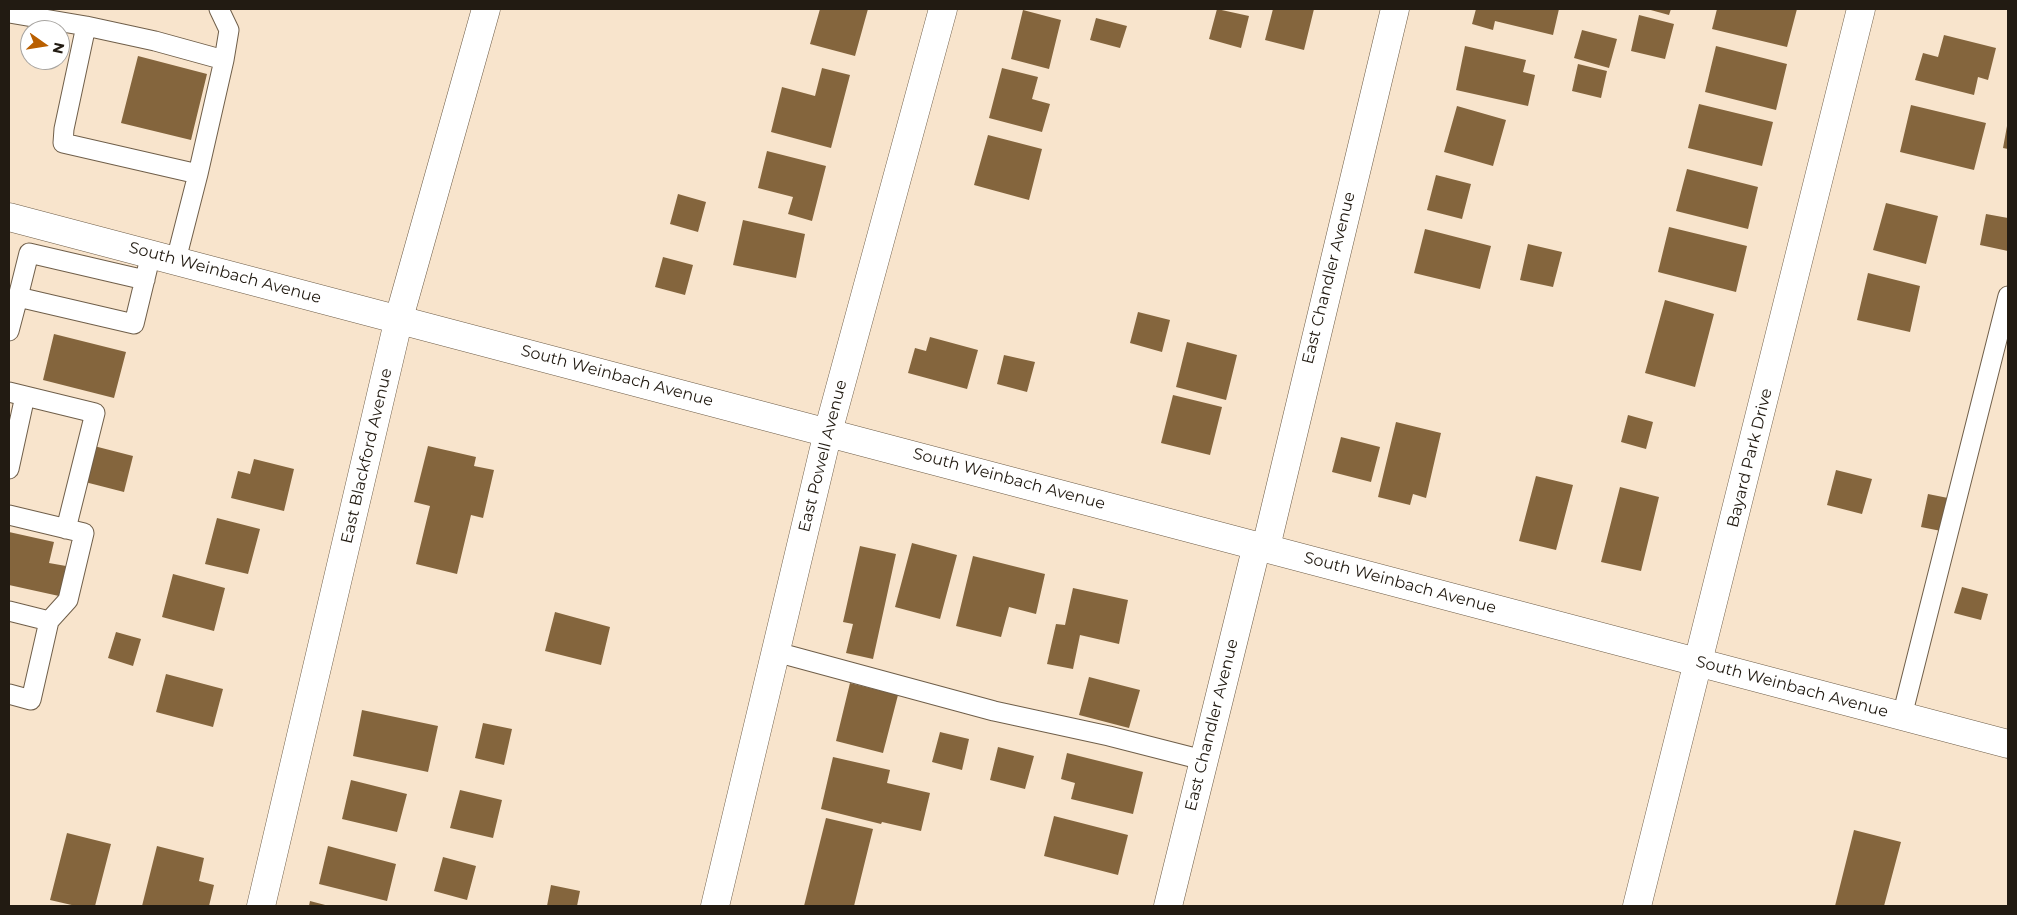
<!DOCTYPE html>
<style>
body{margin:0}
#map{position:relative;width:2017px;height:915px;overflow:hidden;background:#f8e4cc;font-family:Montserrat,sans-serif}
canvas{display:block}
.frame{position:absolute;inset:0;border:10px solid #221b12;pointer-events:none}
.north{position:absolute;left:20px;top:20px;width:50px;height:50px;box-sizing:border-box;background:#fff;border:1px solid #a7a4a0;border-radius:50%;rotate:103deg;font-size:14px;font-weight:700;line-height:20px;text-align:center;color:#221b12}
.north::after{content:'';display:block;margin:auto;width:18px;height:22px;background:#b95f00;clip-path:polygon(50% 0,100% 100%,50% 72%,0 100%)}
</style>
<div id="map">
<canvas width="2017" height="915"></canvas>
<div class="frame"></div>
<div class="north">N</div>
</div>
<script>
const context = document.querySelector('canvas').getContext('2d');
context.lineJoin = 'round';
function fillPath(path, color) {
  context.fillStyle = color;
  context.fill(path, 'evenodd');
}
function poly(rows) {
  const path = new Path2D();
  for (const r of rows) {
    path.moveTo(r[0], r[1]);
    for (let i = 2; i < r.length; i += 2) path.lineTo(r[i], r[i + 1]);
  }
  return path;
}
function trace(path, color, width, dash) {
  context.strokeStyle = color;
  context.lineWidth = width;
  context.lineCap = dash ? 'butt' : 'round';
  context.setLineDash(dash || []);
  context.stroke(path);
}
function write(font, color, halo, rows, align = 'center') {
  context.font = font + ' Montserrat,sans-serif';
  context.lineWidth = 5;
  context.setLineDash([]);
  context.textBaseline = 'middle';
  context.strokeStyle = halo;
  context.fillStyle = color;
  for (const [text, x, y, turn = 0] of rows) {
    context.save();
    context.translate(x, y);
    context.rotate((+turn || 0) * Math.PI / 180);
    context.textAlign = isNaN(turn) ? turn : align;
    if (halo) context.strokeText(text, 0, 0);
    context.fillText(text, 0, 0);
    context.restore();
  }
}
fillPath(poly([
 [820,9,868,9,855,56,810,44],
 [1217,9,1249,16,1241,48,1209,39],
 [1273,9,1314,9,1304,50,1265,40],
 [1476,9,1559,9,1553,35,1495,21,1493,30,1472,24],
 [1647,9,1671,9,1669,15],
 [1717,9,1797,9,1787,47,1712,29],
 [1023,10,1061,20,1049,69,1011,59],
 [1639,15,1674,24,1665,59,1631,51],
 [1096,18,1127,26,1120,48,1090,40],
 [1582,30,1617,39,1609,68,1574,58],
 [1944,35,1996,48,1988,80,1978,77,1974,95,1915,80,1923,53,1938,57],
 [1465,46,1526,60,1523,72,1535,75,1528,106,1456,90],
 [1716,46,1787,64,1776,110,1705,92],
 [138,56,207,74,191,140,121,123],
 [1578,64,1607,71,1601,98,1572,91],
 [822,68,850,75,831,148,771,132,782,87,815,96],
 [1002,68,1038,77,1032,99,1050,104,1042,132,989,118],
 [1699,104,1773,122,1762,166,1688,148],
 [1911,105,1986,123,1974,170,1900,152],
 [1457,106,1506,120,1493,166,1444,152],
 [2007,126,2008,126,2008,149,2003,148],
 [988,135,1042,149,1029,200,974,185],
 [767,151,826,166,812,221,788,214,793,197,758,188],
 [1687,169,1758,187,1748,229,1676,211],
 [1436,175,1471,184,1462,219,1427,210],
 [678,194,706,202,698,232,670,224],
 [1886,203,1938,216,1926,264,1873,250],
 [1986,214,2008,218,2008,251,1980,245],
 [743,220,805,234,796,278,733,265],
 [1669,227,1747,246,1736,292,1658,272],
 [1425,229,1491,246,1480,289,1414,273],
 [1528,244,1562,252,1553,287,1520,280],
 [663,257,693,265,685,295,655,287],
 [1868,273,1920,286,1910,332,1857,320],
 [1665,300,1714,314,1695,387,1645,373],
 [1138,312,1170,320,1162,352,1130,343],
 [54,334,126,352,114,398,43,380],
 [930,337,978,350,967,389,908,373,915,348,926,351],
 [1187,342,1237,355,1226,400,1176,387],
 [1004,355,1035,362,1027,392,997,384],
 [1173,395,1222,407,1210,455,1161,443],
 [1628,415,1653,422,1646,449,1621,442],
 [1396,422,1441,433,1426,498,1413,494,1410,505,1378,497],
 [1341,437,1380,447,1371,482,1332,472],
 [94,446,133,456,124,492,85,482],
 [428,446,476,457,474,466,494,470,483,518,471,515,457,574,416,564,430,506,414,502],
 [254,459,294,469,284,511,231,498,238,471,250,474],
 [1836,470,1872,479,1862,514,1827,505],
 [1536,476,1573,485,1556,550,1519,541],
 [1620,487,1659,497,1641,571,1601,562],
 [1928,494,1953,499,1946,532,1921,527],
 [217,518,260,529,248,574,205,564],
 [9,532,54,542,49,563,66,566,59,596,9,585],
 [912,543,957,555,940,619,895,607],
 [860,546,896,554,873,659,846,653,853,624,843,622],
 [973,556,1045,574,1036,614,1009,607,1001,637,956,626],
 [173,574,225,588,214,631,162,617],
 [1962,587,1988,594,1981,620,1954,613],
 [1073,588,1128,600,1119,644,1080,635,1073,669,1047,664,1056,624,1065,625],
 [555,612,610,627,601,665,545,651],
 [116,632,141,639,133,666,108,658],
 [166,674,223,689,213,727,156,712],
 [1089,677,1140,690,1129,728,1079,715],
 [850,683,898,695,883,753,836,741],
 [362,710,438,726,428,772,353,756],
 [483,723,512,729,504,765,475,758],
 [940,732,969,739,962,770,932,762],
 [998,747,1034,756,1025,789,990,780],
 [1067,753,1143,772,1133,814,1071,799,1075,783,1061,779],
 [833,757,890,770,887,783,930,793,921,831,882,822,881,824,821,809],
 [351,780,407,794,397,832,342,819],
 [460,790,502,800,493,838,450,828],
 [1054,816,1128,835,1118,875,1044,856],
 [826,818,873,829,854,906,804,906],
 [1854,830,1901,842,1884,906,1835,906],
 [67,833,111,844,95,906,76,906,50,900],
 [157,846,204,858,199,881,214,885,209,906,142,906],
 [328,846,396,864,387,901,319,884],
 [443,857,476,866,467,900,434,891],
 [551,885,580,891,577,906,547,906],
 [310,901,329,906,309,906]
]), '#84653d');
const service = poly([
 [219,9,229,30,224,60],
 [9,13,86,26],
 [176,260,198,174,224,60,155,41,86,26,64,129,63,143,198,174],
 [18,297,29,253,145,280],
 [9,331,18,297,134,324,151,254],
 [9,392,95,413,66,529],
 [9,469,25,396],
 [9,515,84,533,68,600,49,621,31,700,9,694],
 [9,611,49,621],
 [776,652,994,711,1109,736,1203,760],
 [1902,716,2008,296]
]);
const minor = poly([
 [1266,547,1395,9],
 [261,906,399,318,486,9],
 [715,906,828,432,943,9],
 [1168,906,1257,545],
 [1637,906,1861,9]
]);
const tertiary = poly([
 [9,217,2008,744]
]);
trace(service, '#6f5e49', 21);
trace(minor, '#6f5e49', 29);
trace(tertiary, '#6f5e49', 29);
trace(service, '#fff', 19);
trace(minor, '#fff', 28);
trace(tertiary, '#fff', 28);
write('16px', '#221b12', '#fff', [
 ["South Weinbach Avenue",225,273,15],
 ["East Chandler Avenue",1329,278,-76],
 ["South Weinbach Avenue",617,376,15],
 ["East Blackford Avenue",367,456,-77],
 ["East Powell Avenue",823,456,-76],
 ["Bayard Park Drive",1750,458,-76],
 ["South Weinbach Avenue",1009,479,15],
 ["South Weinbach Avenue",1400,583,15],
 ["South Weinbach Avenue",1792,687,15],
 ["East Chandler Avenue",1212,725,-76]
]);
</script>
